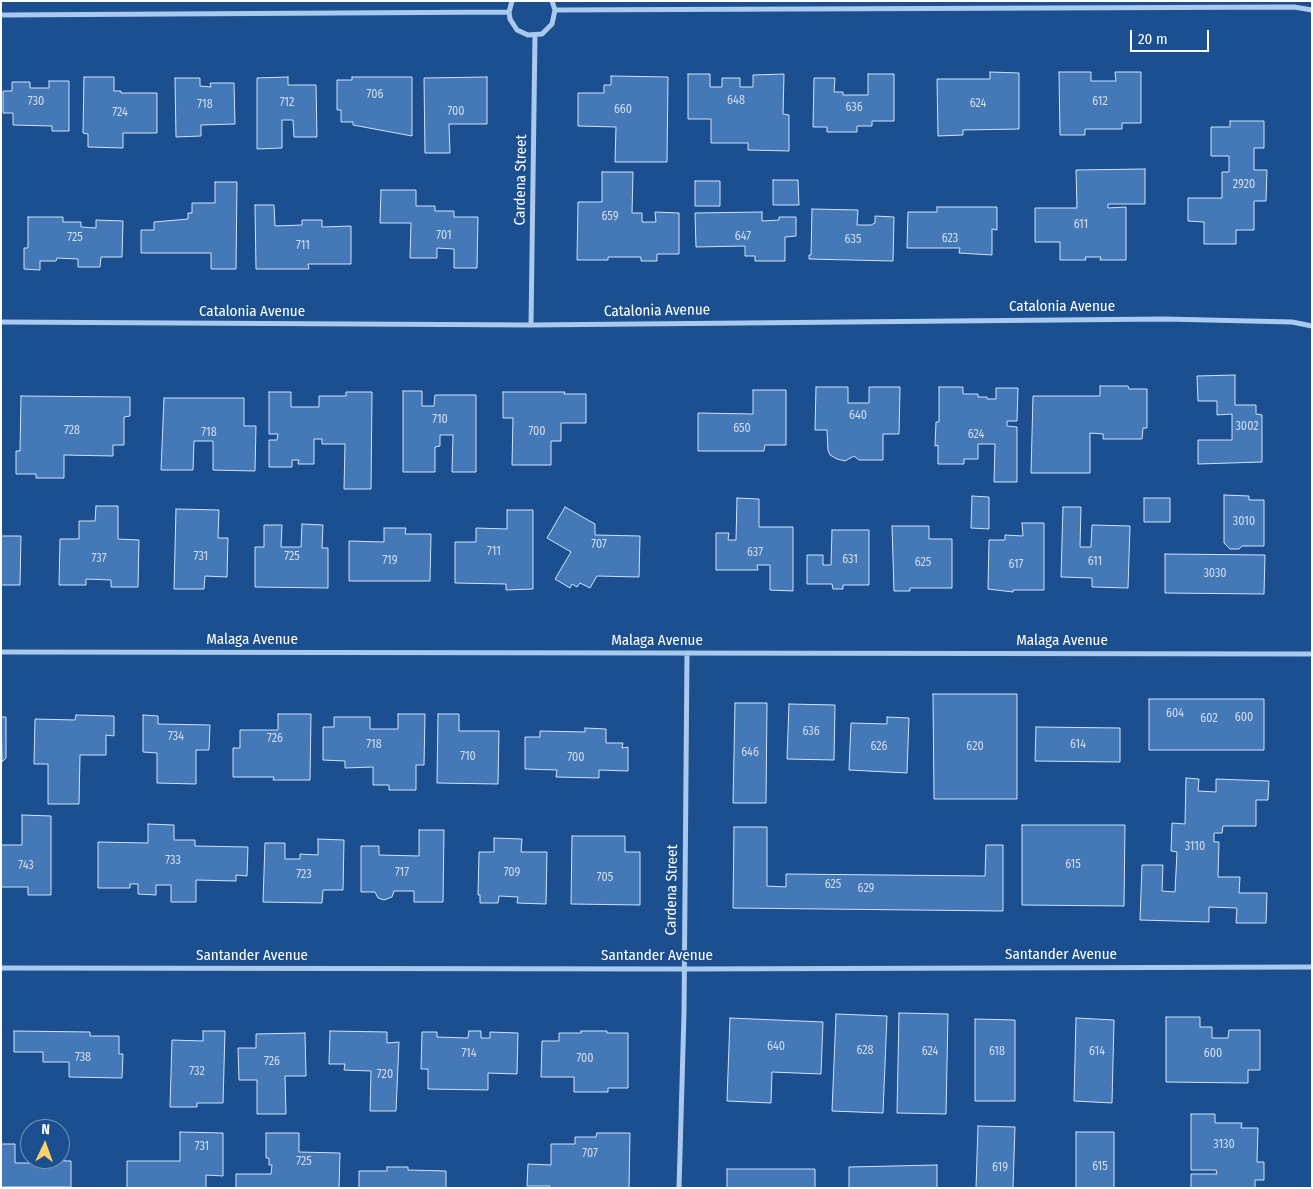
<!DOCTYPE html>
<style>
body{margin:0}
#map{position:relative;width:1313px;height:1189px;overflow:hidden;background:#1b4f8f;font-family:"Fira Sans Condensed",sans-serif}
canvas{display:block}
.frame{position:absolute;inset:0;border:2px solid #fff;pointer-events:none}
.north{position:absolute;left:20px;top:1119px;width:50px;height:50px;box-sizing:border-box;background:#1b4f8f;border:1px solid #7695bc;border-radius:50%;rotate:3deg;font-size:14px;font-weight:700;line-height:20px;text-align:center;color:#fff}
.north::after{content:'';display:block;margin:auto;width:18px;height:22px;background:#ffd166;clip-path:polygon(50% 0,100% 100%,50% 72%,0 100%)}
.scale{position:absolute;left:1130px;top:30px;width:79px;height:22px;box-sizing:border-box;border:2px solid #fff;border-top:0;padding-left:6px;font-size:15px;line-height:18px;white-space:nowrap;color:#fff;-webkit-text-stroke:4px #1b4f8f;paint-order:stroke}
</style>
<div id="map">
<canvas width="1313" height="1189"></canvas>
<div class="frame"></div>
<div class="north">N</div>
<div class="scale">20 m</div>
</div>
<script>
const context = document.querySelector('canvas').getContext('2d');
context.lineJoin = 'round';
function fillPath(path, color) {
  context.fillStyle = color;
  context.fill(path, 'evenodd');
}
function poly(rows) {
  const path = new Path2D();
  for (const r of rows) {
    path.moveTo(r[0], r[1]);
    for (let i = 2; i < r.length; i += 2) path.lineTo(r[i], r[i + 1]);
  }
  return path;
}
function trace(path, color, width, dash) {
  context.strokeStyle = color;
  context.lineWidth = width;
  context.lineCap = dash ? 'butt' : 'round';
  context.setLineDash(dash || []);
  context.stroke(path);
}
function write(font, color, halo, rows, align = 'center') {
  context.font = font + ' "Fira Sans Condensed",sans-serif';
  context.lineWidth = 4;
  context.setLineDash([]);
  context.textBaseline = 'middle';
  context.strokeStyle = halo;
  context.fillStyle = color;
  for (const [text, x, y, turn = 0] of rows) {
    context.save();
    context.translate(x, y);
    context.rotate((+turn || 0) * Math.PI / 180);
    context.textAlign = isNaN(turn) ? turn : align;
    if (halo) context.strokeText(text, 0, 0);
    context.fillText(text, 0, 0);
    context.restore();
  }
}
const building = poly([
 [990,72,1019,73,1019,129,963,130,963,135,938,136,937,79,990,79,990,72],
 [1059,72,1091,72,1091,81,1116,81,1115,72,1141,72,1141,123,1122,123,1122,129,1085,129,1085,135,1060,135,1059,72],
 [688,74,710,74,710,87,722,87,722,78,740,78,740,87,753,87,753,75,784,74,783,114,789,115,789,151,748,150,748,143,711,143,711,119,688,119,688,74],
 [868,74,894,74,894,121,872,121,872,126,857,126,857,132,827,132,827,127,813,127,814,78,835,78,834,92,843,92,843,95,868,95,868,74],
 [611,76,668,77,667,162,615,162,616,127,578,126,578,93,604,93,604,85,611,85,611,76],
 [84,77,114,77,114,91,121,91,121,93,157,93,157,133,123,133,123,148,88,147,88,134,83,133,84,77],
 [288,77,288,85,316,85,317,137,294,137,293,120,282,120,282,148,257,149,257,78,288,77],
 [352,77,412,77,412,136,353,125,353,122,341,122,341,110,337,110,337,80,352,80,352,77],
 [487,77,487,124,449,124,450,153,425,153,424,78,487,77],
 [175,78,200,78,200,86,211,87,210,83,234,83,235,124,201,125,201,136,176,137,175,78],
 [49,81,69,81,69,131,52,131,52,126,13,125,13,113,3,113,3,91,12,91,12,82,30,82,30,88,49,88,49,81],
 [1230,121,1264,121,1264,148,1254,148,1254,170,1267,170,1266,201,1254,201,1254,230,1236,230,1236,244,1204,244,1204,222,1188,221,1188,198,1222,198,1222,172,1229,172,1229,156,1211,156,1211,127,1230,127,1230,121],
 [1145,169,1145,204,1108,204,1108,208,1126,207,1126,260,1100,260,1101,257,1085,257,1086,260,1060,260,1060,242,1035,242,1035,208,1077,208,1076,170,1145,169],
 [602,172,633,172,632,213,642,213,642,222,656,222,655,212,679,213,679,254,657,254,657,261,641,261,641,257,608,257,608,260,577,260,578,202,602,202,602,172],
 [773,180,798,180,799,205,773,205,773,180],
 [695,181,720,181,720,206,695,206,695,181],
 [215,182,237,182,236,269,211,269,211,253,141,253,141,230,154,230,154,222,188,219,188,213,192,213,192,203,215,203,215,182],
 [381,190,416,190,416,206,435,206,435,211,454,211,454,217,478,217,477,268,454,268,454,249,437,248,437,258,410,258,411,223,380,223,381,190],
 [255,205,274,205,275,226,302,225,302,220,322,220,322,227,351,226,351,264,308,264,309,269,256,269,255,205],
 [937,207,997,207,997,230,992,229,992,255,959,253,960,248,907,248,908,212,937,212,937,207],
 [812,209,858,210,857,225,871,225,875,223,875,216,894,217,893,261,809,259,809,255,811,255,812,209],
 [762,212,762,221,779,220,779,217,796,217,796,236,785,237,785,261,755,261,755,256,745,256,745,246,696,247,695,213,762,212],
 [28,217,63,217,63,222,81,222,81,227,96,228,96,220,123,221,122,257,101,257,100,267,78,267,78,259,57,258,56,261,40,261,40,270,24,269,24,248,28,248,28,217],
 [1235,375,1235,405,1256,405,1256,414,1262,415,1262,462,1198,464,1198,440,1232,440,1232,414,1217,415,1217,401,1198,401,1197,376,1235,375],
 [1100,386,1128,386,1129,389,1147,389,1147,428,1143,428,1142,439,1103,439,1103,434,1090,433,1090,473,1031,473,1033,396,1100,396,1100,386],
 [816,387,848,387,848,403,869,403,869,387,900,387,899,434,883,434,883,460,859,460,854,456,845,461,837,459,830,455,828,450,827,430,815,430,816,387],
 [939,387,963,387,963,394,978,394,978,397,987,397,987,399,996,399,996,388,1018,388,1017,421,1007,421,1007,426,1017,427,1017,482,994,482,995,444,978,444,978,459,964,459,964,464,938,464,938,445,935,446,936,422,939,422,939,387],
 [753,390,786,390,786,445,765,445,764,451,698,451,698,413,753,414,753,390],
 [403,391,422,391,422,406,434,406,435,395,476,395,476,472,452,472,453,435,440,435,440,446,435,447,435,472,403,472,403,391],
 [269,392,291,392,291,407,319,407,319,396,346,396,346,392,372,392,371,489,344,489,345,444,322,444,322,439,314,439,314,464,298,464,299,460,292,460,292,467,269,467,269,440,277,440,278,434,269,434,269,392],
 [503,392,565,392,564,394,586,394,586,423,561,423,561,441,551,441,551,465,512,465,513,418,503,418,503,392],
 [21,396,130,397,130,416,124,417,124,445,113,445,113,456,64,455,64,478,36,478,36,474,16,474,16,451,20,451,21,396],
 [164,398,244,398,244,426,256,426,255,471,213,470,213,441,194,441,193,470,161,470,164,398],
 [1224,495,1249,496,1249,500,1264,500,1264,546,1242,546,1239,549,1230,549,1224,543,1224,495],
 [972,496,989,497,989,529,971,528,972,496],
 [737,498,759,499,759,527,793,527,793,591,770,590,770,565,757,565,758,570,716,570,716,533,729,533,728,540,736,540,737,498],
 [1144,498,1170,498,1170,522,1144,522,1144,498],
 [96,506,118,506,118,539,139,540,138,587,111,587,111,580,86,579,86,585,59,585,60,539,79,539,79,521,95,521,96,506],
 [565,507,595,524,595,535,640,536,639,577,597,576,590,588,580,583,577,587,572,584,570,588,555,579,571,552,547,538,565,507],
 [1063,507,1081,507,1080,547,1091,547,1092,525,1130,526,1128,588,1092,587,1092,578,1061,577,1063,507],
 [176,509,219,510,218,538,228,538,227,577,205,576,204,589,174,589,176,509],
 [507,510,533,510,533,589,506,590,506,584,455,583,455,542,476,542,476,528,507,529,507,510],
 [1022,523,1044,523,1044,590,1013,590,1013,592,988,589,989,540,1005,540,1005,535,1023,536,1022,523],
 [302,524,323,525,322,548,328,548,328,588,255,587,255,547,264,547,264,525,282,525,281,547,301,547,302,524],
 [892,526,929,526,929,539,952,539,952,588,910,588,910,591,894,591,892,526],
 [384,528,406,528,405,534,431,534,430,581,349,581,349,541,384,542,384,528],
 [832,530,869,530,869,585,843,585,843,589,833,589,832,584,807,584,807,555,823,555,823,565,831,565,832,530],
 [1,536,21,536,20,585,1,585,1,536],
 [1165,554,1265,555,1264,594,1165,593,1165,554],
 [933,694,1017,694,1017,799,934,799,933,694],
 [1149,699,1264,699,1264,750,1149,750,1149,699],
 [735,703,767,703,766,803,733,803,735,703],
 [789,704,835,705,834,760,787,759,789,704],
 [278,714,311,714,310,780,273,780,274,777,233,777,233,748,240,748,240,730,278,730,278,714],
 [398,714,425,714,424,765,416,765,416,790,389,790,389,785,373,785,373,767,345,768,345,761,323,760,323,727,334,727,334,717,370,717,370,729,398,729,398,714],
 [438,714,459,714,459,731,499,731,498,784,437,783,438,714],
 [76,715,114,716,114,736,106,735,106,755,80,755,79,804,48,804,48,764,34,764,35,719,75,720,76,715],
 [143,715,158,716,158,724,210,725,209,750,196,750,196,784,157,783,157,753,143,752,143,715],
 [1,717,6,717,6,758,2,762,1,717],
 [887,717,909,718,907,773,849,770,851,723,887,724,887,717],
 [1036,727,1120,728,1120,762,1035,761,1036,727],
 [585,728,606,729,606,743,623,743,622,748,628,747,628,771,599,770,599,778,556,777,557,770,525,769,525,737,540,737,540,731,585,732,585,728],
 [1186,778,1199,779,1198,791,1216,792,1216,779,1269,781,1268,800,1256,800,1256,826,1223,826,1222,833,1214,833,1214,842,1219,842,1218,877,1240,877,1239,893,1267,893,1266,923,1236,923,1237,908,1209,907,1209,922,1140,920,1142,865,1163,865,1162,891,1175,892,1177,852,1171,851,1172,823,1185,824,1186,778],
 [22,815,51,816,51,895,28,895,28,887,1,887,1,845,22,845,22,815],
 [148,824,174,825,174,840,195,840,195,846,248,847,247,876,236,875,236,881,196,880,196,902,171,902,171,885,156,885,156,895,138,894,138,884,130,884,130,888,98,888,98,842,148,843,148,824],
 [1022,825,1125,825,1124,906,1022,905,1022,825],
 [734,827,767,827,767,886,786,887,786,874,985,876,986,845,1003,845,1003,911,733,908,734,827],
 [419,830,444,830,443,902,414,902,414,891,394,891,392,897,384,900,378,898,375,892,361,892,361,846,379,846,379,855,419,856,419,830],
 [572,836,625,836,625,852,640,852,640,905,571,904,572,836],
 [494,838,522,839,521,852,547,852,546,904,517,903,518,897,499,896,498,903,480,903,480,895,478,895,479,852,494,852,494,838],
 [318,839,344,840,343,890,323,890,322,903,263,902,265,843,285,843,285,859,300,859,300,854,318,855,318,839],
 [899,1013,948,1014,946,1114,897,1113,899,1013],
 [836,1014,887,1016,883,1113,832,1111,836,1014],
 [1166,1017,1200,1017,1200,1027,1212,1027,1212,1038,1228,1038,1229,1030,1260,1030,1260,1070,1248,1070,1248,1083,1166,1082,1166,1017],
 [730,1018,823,1022,821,1074,772,1072,771,1103,727,1101,730,1018],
 [1076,1018,1114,1020,1112,1103,1074,1101,1076,1018],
 [975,1019,1015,1020,1015,1101,975,1101,975,1019],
 [14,1031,90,1032,90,1036,119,1036,119,1054,123,1054,122,1078,69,1077,69,1062,43,1062,43,1052,14,1052,14,1031],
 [203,1031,225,1031,223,1103,197,1103,197,1107,170,1107,172,1040,203,1041,203,1031],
 [330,1031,387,1032,387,1043,399,1042,396,1111,370,1111,371,1071,344,1070,345,1064,329,1064,330,1031],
 [469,1031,481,1031,481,1038,490,1038,490,1032,518,1033,517,1074,488,1073,488,1090,428,1089,428,1069,421,1069,422,1032,437,1032,437,1037,468,1038,469,1031],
 [581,1031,607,1031,607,1033,628,1033,628,1088,608,1088,608,1092,574,1092,574,1077,541,1077,542,1041,559,1041,559,1033,581,1033,581,1031],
 [305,1033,306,1076,285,1076,286,1114,257,1114,257,1080,239,1080,238,1048,256,1048,256,1034,305,1033],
 [1191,1114,1215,1114,1215,1123,1242,1123,1241,1128,1258,1128,1257,1162,1264,1162,1264,1180,1255,1180,1255,1188,1191,1188,1191,1174,1217,1174,1216,1170,1191,1170,1191,1114],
 [978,1126,1015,1127,1013,1188,976,1188,978,1126],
 [180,1132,223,1133,223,1176,206,1175,206,1188,127,1188,127,1161,180,1161,180,1132],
 [1076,1132,1114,1132,1114,1188,1076,1188,1076,1132],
 [266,1133,299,1133,299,1152,340,1153,339,1188,236,1188,236,1174,271,1174,272,1165,269,1165,269,1158,266,1158,266,1133],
 [597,1133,630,1133,629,1188,550,1188,550,1186,527,1186,528,1164,551,1165,551,1144,575,1144,575,1137,596,1137,597,1133],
 [1,1144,15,1144,15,1163,31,1163,31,1160,71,1161,71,1187,1,1187,1,1144],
 [937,1165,937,1188,849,1188,849,1167,937,1165],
 [387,1167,408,1167,408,1170,446,1171,446,1188,359,1188,359,1171,387,1171,387,1167],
 [727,1169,815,1169,815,1188,727,1188,727,1169]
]);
fillPath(building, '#4478b7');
trace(building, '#cfe3fa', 1);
trace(poly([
 [512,1,509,12,510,19,517,30,528,35,542,34,552,24,555,10,552,1],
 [555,10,1294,7,1312,10],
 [1,15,509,12],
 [1,322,531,325,1165,319,1292,322,1312,326],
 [531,325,535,35],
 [1,652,1312,654],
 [1,968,684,969,1312,967],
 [679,1188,684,1014,687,653]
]), '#a9c9ee', 5);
write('12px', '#d0dded', null, [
 ["706",375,95],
 ["648",736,101],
 ["730",36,102],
 ["612",1100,102],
 ["712",287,103],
 ["624",978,104],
 ["718",205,105],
 ["636",854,108],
 ["660",623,110],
 ["700",456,112],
 ["724",120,113],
 ["2920",1244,185],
 ["659",610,217],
 ["611",1081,225],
 ["701",444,236],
 ["647",743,237],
 ["725",75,238],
 ["623",950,239],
 ["635",853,240],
 ["711",303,246],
 ["640",858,416],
 ["710",440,420],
 ["3002",1247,427],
 ["650",742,429],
 ["728",72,431],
 ["700",537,432],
 ["718",209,433],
 ["624",976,435],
 ["3010",1244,522],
 ["707",599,545],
 ["711",494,552],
 ["637",755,553],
 ["731",201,557],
 ["725",292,557],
 ["737",99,559],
 ["631",850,560],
 ["719",390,561],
 ["611",1095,562],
 ["625",923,563],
 ["617",1016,565],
 ["3030",1215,574],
 ["604",1175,714],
 ["600",1244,718],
 ["602",1209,719],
 ["636",811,732],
 ["734",176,737],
 ["726",275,739],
 ["718",374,745],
 ["614",1078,745],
 ["626",879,747],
 ["620",975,747],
 ["646",750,753],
 ["710",468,757],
 ["700",576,758],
 ["3110",1195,847],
 ["733",173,861],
 ["615",1073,865],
 ["743",26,866],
 ["717",402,873],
 ["709",512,873],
 ["723",304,875],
 ["705",605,878],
 ["625",833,885],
 ["629",866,889],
 ["640",776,1047],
 ["628",865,1051],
 ["624",930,1052],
 ["618",997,1052],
 ["614",1097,1052],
 ["714",469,1054],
 ["600",1213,1054],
 ["738",83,1058],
 ["700",585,1059],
 ["726",272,1062],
 ["732",197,1072],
 ["720",385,1075],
 ["3130",1224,1145],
 ["731",202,1147],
 ["707",590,1154],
 ["725",304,1162],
 ["615",1100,1167],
 ["619",1000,1168]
]);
write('15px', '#fff', '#1b4f8f', [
 ["Cardena Street",521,180,-89],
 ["Catalonia Avenue",1062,307],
 ["Catalonia Avenue",657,311,-1],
 ["Catalonia Avenue",252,312],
 ["Malaga Avenue",252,640],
 ["Malaga Avenue",657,641],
 ["Malaga Avenue",1062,641],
 ["Cardena Street",672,890,-89],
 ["Santander Avenue",1061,955],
 ["Santander Avenue",252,956],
 ["Santander Avenue",657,956]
]);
</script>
